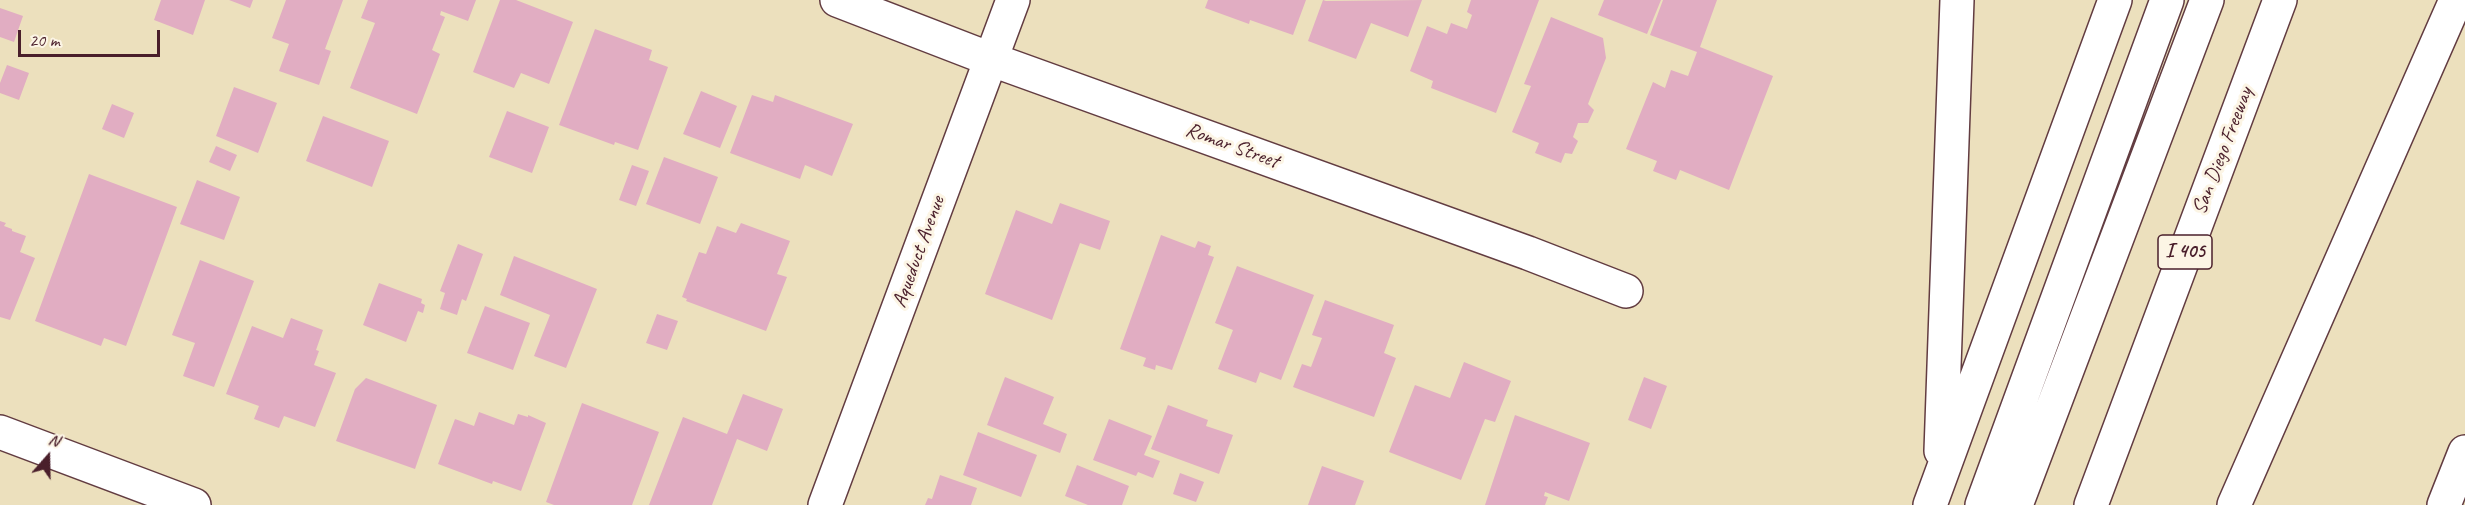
<!DOCTYPE html>
<style>
body{margin:0}
#map{position:relative;width:2465px;height:505px;overflow:hidden;background:#ece0bd;font-family:Caveat,sans-serif}
canvas{display:block}
.north{position:absolute;left:18px;top:427px;width:60px;height:60px;-webkit-text-stroke:4px #fcf5e5;paint-order:stroke;rotate:20deg;font-size:16px;font-weight:700;line-height:24px;text-align:center;color:#4a1f2b}
.north::after{content:'';display:block;margin:auto;width:21px;height:27px;background:#4a1f2b;clip-path:polygon(50% 0,100% 100%,50% 72%,0 100%)}
.scale{position:absolute;left:18px;top:30px;width:142px;height:27px;box-sizing:border-box;border:3px solid #4a1f2b;border-top:0;padding-left:8px;font-size:18px;line-height:21px;white-space:nowrap;color:#4a1f2b;-webkit-text-stroke:4px #fcf5e5;paint-order:stroke}
</style>
<div id="map">
<canvas width="2465" height="505"></canvas>
<div class="north">N</div>
<div class="scale">20 m</div>
</div>
<script>
const context = document.querySelector('canvas').getContext('2d');
context.lineJoin = 'round';
function fillPath(path, color) {
  context.fillStyle = color;
  context.fill(path, 'evenodd');
}
function poly(rows) {
  const path = new Path2D();
  for (const r of rows) {
    path.moveTo(r[0], r[1]);
    for (let i = 2; i < r.length; i += 2) path.lineTo(r[i], r[i + 1]);
  }
  return path;
}
function trace(path, color, width, dash) {
  context.strokeStyle = color;
  context.lineWidth = width;
  context.lineCap = dash ? 'butt' : 'round';
  context.setLineDash(dash || []);
  context.stroke(path);
}
function write(font, color, halo, rows, align = 'center') {
  context.font = font + ' Caveat,sans-serif';
  context.lineWidth = 6;
  context.setLineDash([]);
  context.textBaseline = 'middle';
  context.strokeStyle = halo;
  context.fillStyle = color;
  for (const [text, x, y, turn = 0] of rows) {
    context.save();
    context.translate(x, y);
    context.rotate((+turn || 0) * Math.PI / 180);
    context.textAlign = isNaN(turn) ? turn : align;
    if (halo) context.strokeText(text, 0, 0);
    context.fillText(text, 0, 0);
    context.restore();
  }
}
fillPath(poly([
 [161,0,205,0,193,35,154,20],
 [229,0,253,0,250,8],
 [286,0,343,0,325,49,331,51,319,85,279,71,289,44,272,38],
 [368,0,476,0,468,21,441,11,440,15,445,17,432,50,440,54,417,114,350,88,375,23,361,18],
 [500,0,516,0,573,22,549,84,521,73,514,88,473,72],
 [1208,0,1306,0,1293,35,1250,20,1249,24,1205,8],
 [1323,0,1326,1,1422,0,1408,37,1371,23,1356,59,1308,41],
 [1471,0,1539,0,1496,113,1431,88,1433,81,1410,71,1427,26,1447,34,1451,23,1467,29,1472,15,1467,12],
 [1604,0,1661,0,1647,34,1598,15],
 [1663,0,1717,0,1700,47,1773,76,1729,190,1680,170,1676,180,1653,171,1657,161,1626,149,1653,82,1665,88,1671,70,1688,76,1697,52,1650,35],
 [0,8,23,16,14,42,0,37],
 [1551,17,1603,38,1606,58,1588,104,1594,110,1588,123,1578,123,1573,137,1578,141,1572,154,1565,153,1561,163,1535,153,1539,143,1512,132,1531,86,1524,84],
 [595,29,652,50,649,60,668,67,638,150,615,142,614,145,559,125],
 [7,65,29,73,19,100,0,93,0,83],
 [234,87,277,103,258,153,216,136],
 [701,91,737,106,720,148,683,134],
 [752,95,773,102,775,95,853,124,832,176,805,165,800,179,730,153],
 [112,104,134,113,124,138,102,129],
 [507,111,549,127,532,173,489,157],
 [323,116,389,141,372,187,306,161],
 [216,146,237,155,230,171,209,162],
 [664,157,718,177,700,224,646,204],
 [632,165,649,171,636,206,619,200],
 [89,174,177,207,126,346,104,338,101,346,35,321],
 [197,180,240,197,224,240,180,224],
 [1060,203,1110,221,1100,250,1080,243,1052,320,985,294,1016,210,1052,224],
 [0,221,6,223,4,226,12,229,12,231,26,236,20,252,35,258,10,320,0,317],
 [741,223,790,241,777,274,787,277,766,331,686,301,687,299,682,297,699,252,706,254,717,226,736,233],
 [1161,235,1195,248,1198,241,1211,246,1208,255,1214,257,1172,370,1156,365,1155,370,1143,366,1146,358,1120,349],
 [458,244,483,254,466,301,462,299,457,315,440,309,445,293,440,291],
 [514,256,597,289,566,368,534,356,550,315,500,295],
 [200,260,254,281,214,387,183,376,195,343,172,335],
 [1237,266,1314,295,1281,380,1260,372,1256,383,1218,369,1233,330,1215,323],
 [379,283,422,299,421,303,425,305,423,313,418,311,406,342,363,325],
 [1325,300,1394,325,1384,353,1396,358,1374,417,1293,387,1302,364,1311,367,1322,338,1312,335],
 [485,306,530,323,513,370,467,353],
 [657,314,678,321,667,350,646,343],
 [291,318,323,330,316,350,319,351,314,365,336,373,315,427,284,416,279,428,254,419,259,406,226,394,252,326,283,338],
 [1464,362,1511,381,1495,422,1485,419,1461,480,1389,452,1415,385,1450,398],
 [1005,377,1054,397,1043,424,1067,434,1060,453,987,425],
 [1644,377,1667,386,1651,429,1628,420],
 [366,378,437,405,415,469,336,441,355,389],
 [743,394,783,409,767,451,737,439,712,505,649,505,683,417,727,434],
 [582,403,659,432,632,505,554,505,546,502],
 [1168,405,1208,420,1206,426,1233,435,1219,474,1151,449],
 [479,412,514,425,518,414,528,417,528,415,546,423,521,491,493,481,492,484,438,464,455,419,474,426],
 [1515,415,1590,443,1569,501,1545,492,1544,496,1548,497,1545,505,1485,505],
 [1109,419,1152,436,1144,455,1160,461,1153,478,1138,472,1136,476,1093,460],
 [978,432,1037,455,1021,497,963,475],
 [1077,465,1129,486,1122,505,1088,505,1065,496],
 [1322,466,1364,481,1355,505,1308,505],
 [1180,473,1204,482,1196,502,1173,494],
 [940,475,977,488,971,505,925,505,928,498,932,499]
]), '#e1adc2');
const minor = poly([
 [837,0,990,59,1528,253,1626,291],
 [0,432,194,505],
 [825,505,1013,0],
 [2444,505,2465,452]
]);
const motorway = poly([
 [1941,451,1957,0],
 [1930,505,2115,0],
 [1982,505,2167,0],
 [2016,505,2207,0],
 [2091,505,2280,0],
 [2234,505,2456,0]
]);
trace(minor, '#623c41', 36);
trace(motorway, '#623c41', 36);
trace(minor, '#fff', 33);
trace(motorway, '#fff', 33);
for (const [x, y, w] of [
 [2185,252,54]
]) {
  const box = new Path2D();
  box.roundRect(x - w / 2, y - 17, w, 34, 4.5);
  context.fillStyle = '#fcf5e5';
  context.fill(box);
  trace(box, '#4a1f2b', 1.5);
}
write('bold 20px', '#4a1f2b', null, [
 ["I 405",2185,252]
]);
write('21px', '#4a1f2b', '#fcf5e5', [
 ["Romar Street",1232,146,20],
 ["San Diego Freeway",2223,151,-69],
 ["Aqueduct Avenue",919,252,-70]
]);
</script>
